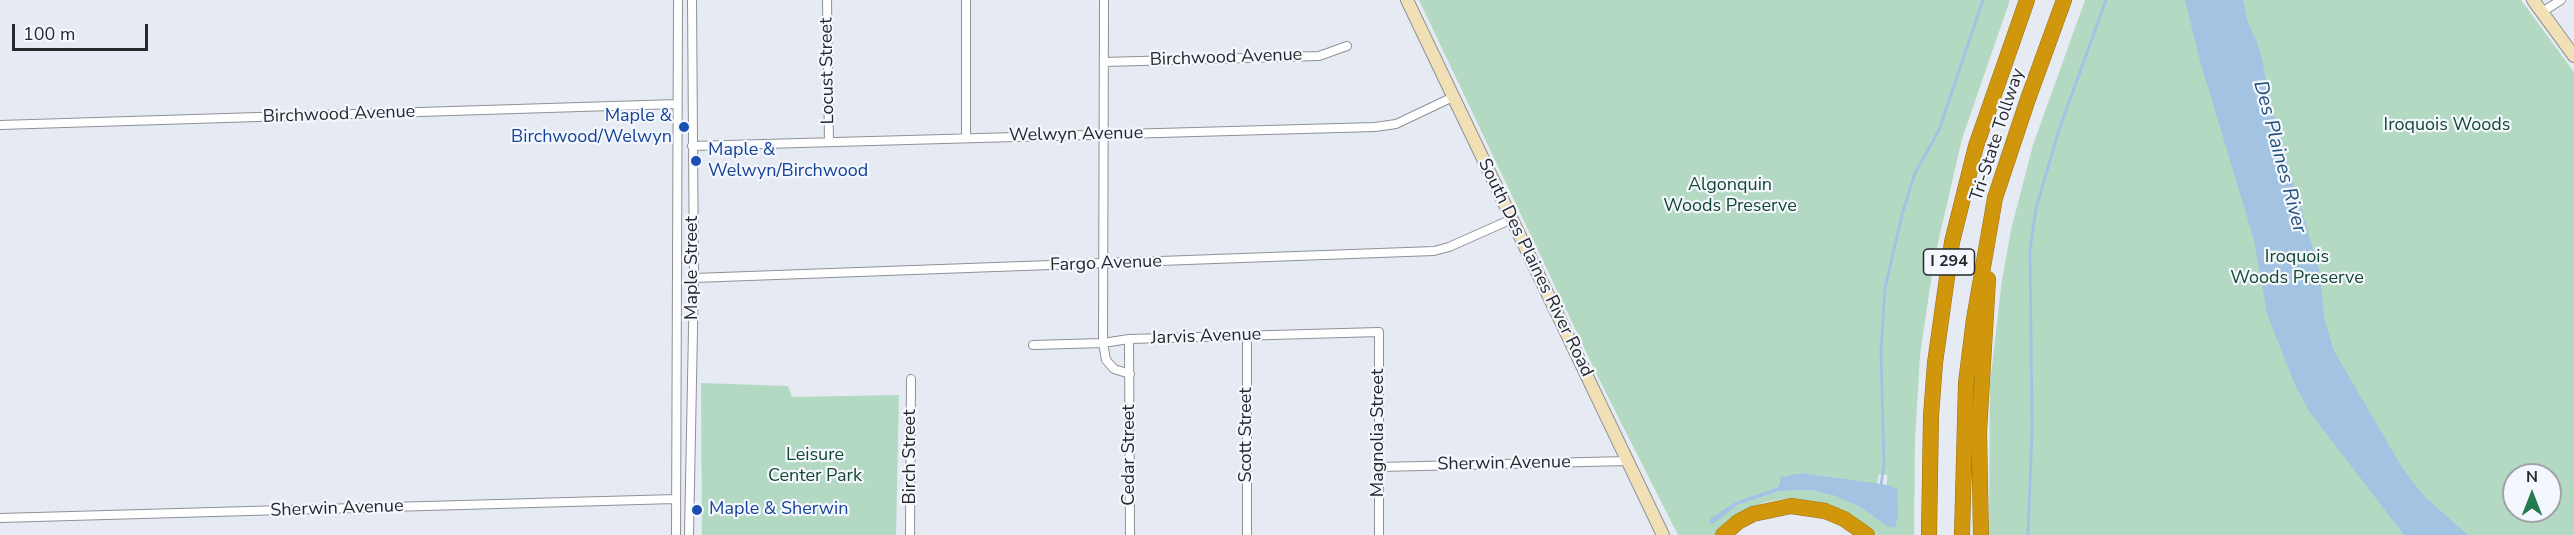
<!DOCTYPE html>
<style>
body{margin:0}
#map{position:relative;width:2574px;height:535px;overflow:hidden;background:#e6eaf2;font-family:"Nunito Sans",sans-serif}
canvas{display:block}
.north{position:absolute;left:2502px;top:463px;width:60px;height:60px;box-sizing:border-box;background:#f4f7fe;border:2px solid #a2a4aa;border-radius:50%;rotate:0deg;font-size:16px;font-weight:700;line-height:24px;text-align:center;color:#26282b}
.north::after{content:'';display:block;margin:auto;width:21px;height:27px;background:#237c51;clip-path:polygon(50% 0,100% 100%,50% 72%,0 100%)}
.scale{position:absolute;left:12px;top:24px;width:136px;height:27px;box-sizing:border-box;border:3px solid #26282b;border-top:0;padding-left:8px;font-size:18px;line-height:21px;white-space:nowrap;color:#26282b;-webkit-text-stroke:4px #f4f7fe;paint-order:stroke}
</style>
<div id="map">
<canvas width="2574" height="535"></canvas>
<div class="north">N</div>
<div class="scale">100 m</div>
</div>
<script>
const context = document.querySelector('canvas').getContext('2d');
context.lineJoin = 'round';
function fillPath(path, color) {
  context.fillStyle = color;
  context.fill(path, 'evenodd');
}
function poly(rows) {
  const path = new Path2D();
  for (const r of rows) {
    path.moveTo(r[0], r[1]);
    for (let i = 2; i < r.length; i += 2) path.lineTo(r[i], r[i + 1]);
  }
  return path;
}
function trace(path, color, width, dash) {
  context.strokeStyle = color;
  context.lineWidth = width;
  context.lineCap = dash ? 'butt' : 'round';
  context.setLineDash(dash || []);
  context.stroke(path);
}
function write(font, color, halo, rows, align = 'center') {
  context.font = font + ' "Nunito Sans",sans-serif';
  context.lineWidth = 4.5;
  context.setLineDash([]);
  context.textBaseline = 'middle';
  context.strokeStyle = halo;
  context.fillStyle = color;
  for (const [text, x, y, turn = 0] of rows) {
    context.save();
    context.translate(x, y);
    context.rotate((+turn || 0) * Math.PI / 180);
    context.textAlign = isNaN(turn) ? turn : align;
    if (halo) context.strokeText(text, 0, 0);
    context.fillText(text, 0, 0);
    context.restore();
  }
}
fillPath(poly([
 [1419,0,2010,0,1962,139,1934,260,1920,355,1915,440,1914,535,1877,535,1860,521,1840,509,1822,503,1782,499,1766,502,1743,511,1721,527,1716,535,1678,535,1600,381],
 [1801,473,1877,484,1879,474,1887,475,1887,526,1858,506,1835,496,1811,490,1780,491,1738,505,1713,523,1710,523,1737,501,1778,487,1779,482],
 [2085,0,2521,0,2574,72,2574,535,1989,535,1990,383,2002,280,2011,230,2033,145],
 [2514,475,2550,475,2550,511,2514,511],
 [701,383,788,386,792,397,899,395,896,535,702,535]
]), '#b3d9c2');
fillPath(poly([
 [2185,0,2243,0,2248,23,2256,40,2262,59,2270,103,2320,273,2324,318,2334,351,2403,469,2424,496,2468,535,2404,535,2309,411,2295,385,2267,314,2254,240,2200,61],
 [1802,473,1888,485,1897,489,1898,515,1895,528,1887,526,1858,506,1835,496,1811,490,1780,491,1738,505,1713,524,1709,523,1711,518,1737,501,1778,487,1781,477]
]), '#a3c3e2');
trace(poly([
 [1881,485,1884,465,1881,351,1885,288,1903,211,1915,173,1939,130,1983,0],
 [2028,535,2032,429,2030,251,2036,208,2059,130,2106,0]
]), '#a3c3e2', 3);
const street = poly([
 [827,0,829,142],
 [966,0,966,137],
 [1104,0,1103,343,1106,360,1114,369,1130,374],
 [2542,12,2561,0],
 [1104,62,1319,56,1347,46],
 [0,125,677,104],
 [692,146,1375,127,1396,124,1453,97],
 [694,278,1434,251,1449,247,1512,219],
 [1247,335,1247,535],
 [1129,339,1130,535],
 [1033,345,1103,343,1129,339,1379,332,1379,535],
 [1380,467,1627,461],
 [0,518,675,499],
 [676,535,678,2],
 [689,535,694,278,692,0],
 [910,535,911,379]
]);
const secondary = poly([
 [1407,0,1663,535],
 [2533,0,2574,56]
]);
const highway = poly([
 [1723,535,1738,522,1753,514,1791,506,1825,511,1844,519,1867,535],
 [1929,535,1931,416,1935,363,1952,242,1976,146,2027,0],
 [1962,535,1966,383,1974,319,1995,198,2028,99,2064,0],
 [1981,535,1979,432,1988,279]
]);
trace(street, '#8d9198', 10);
trace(secondary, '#8d9198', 14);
trace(highway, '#957017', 16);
trace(street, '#fff', 8);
trace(secondary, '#f1e0b6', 12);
trace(highway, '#d1970c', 15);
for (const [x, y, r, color] of [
 [684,127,6,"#1a4fb4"],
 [696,161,6,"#1a4fb4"],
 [697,510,6,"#1a4fb4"]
]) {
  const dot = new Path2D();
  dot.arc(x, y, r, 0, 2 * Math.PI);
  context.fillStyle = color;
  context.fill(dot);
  trace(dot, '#f4f7fe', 2);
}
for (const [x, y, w] of [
 [1949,262,51]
]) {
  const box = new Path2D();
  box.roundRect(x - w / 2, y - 13, w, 26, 4.5);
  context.fillStyle = '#f4f7fe';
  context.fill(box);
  trace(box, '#26282b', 1.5);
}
write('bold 16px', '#26282b', null, [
 ["I 294",1949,262]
]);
write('18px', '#26282b', '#f4f7fe', [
 ["Birchwood Avenue",1226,58,-2],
 ["Locust Street",828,71,-91],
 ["Birchwood Avenue",339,115,-2],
 ["Welwyn Avenue",1076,135,-1],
 ["Tri-State Tollway",1998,135,-72],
 ["Fargo Avenue",1106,264,-2],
 ["Maple Street",693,268,-90],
 ["South Des Plaines River Road",1535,268,64],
 ["Jarvis Avenue",1206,337,-2],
 ["Magnolia Street",1379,433,-90],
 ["Scott Street",1247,435,-90],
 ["Cedar Street",1130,455,-90],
 ["Birch Street",911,457,-90],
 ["Sherwin Avenue",1504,464,-1],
 ["Sherwin Avenue",337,509,-2]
]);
write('18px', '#164399', '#f4f7fe', [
 ["Maple &",672,117,"right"],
 ["Birchwood/Welwyn",672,138,"right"],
 ["Maple &",708,151],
 ["Welwyn/Birchwood",708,172],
 ["Maple & Sherwin",709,510]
], 'left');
write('18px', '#144830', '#f4f7fe', [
 ["Iroquois Woods",2447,126],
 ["Algonquin",1730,186],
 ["Woods Preserve",1730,207],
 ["Iroquois",2297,258],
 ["Woods Preserve",2297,279],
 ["Leisure",815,456],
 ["Center Park",815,477]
]);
write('italic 20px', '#22527b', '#f4f7fe', [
 ["Des Plaines River",2279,157,75]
]);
</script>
